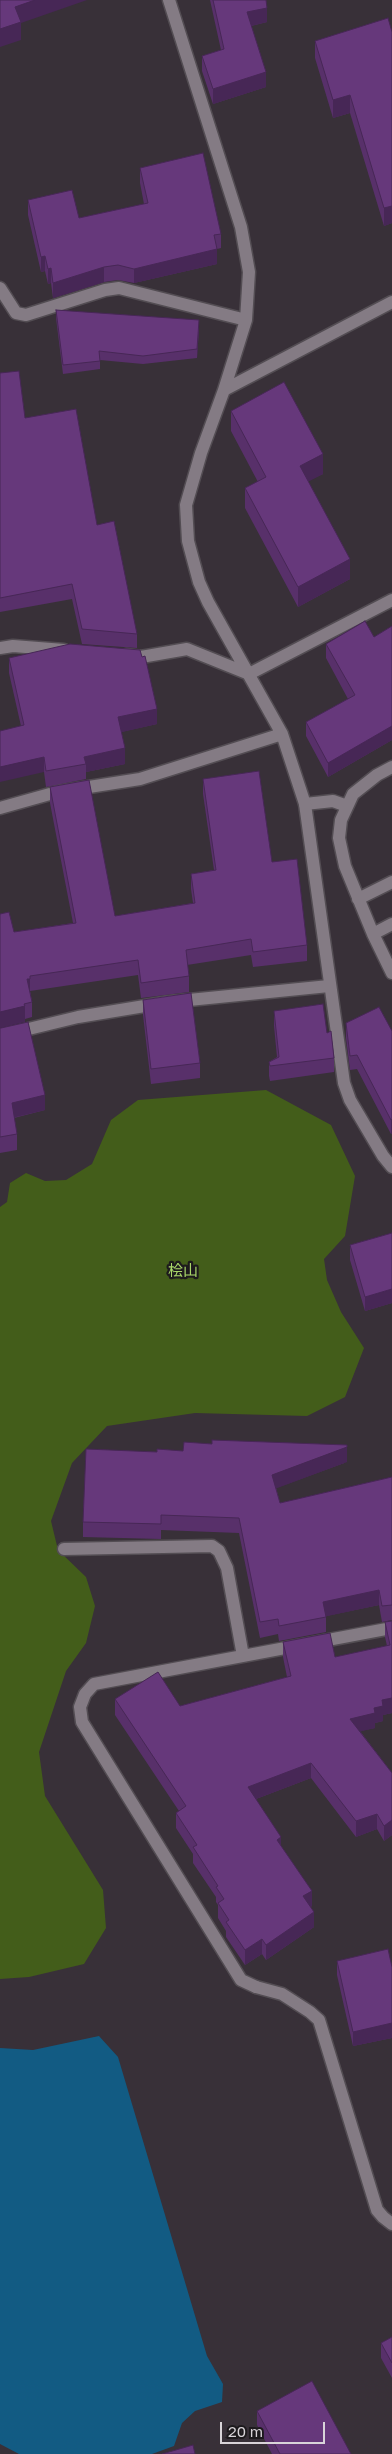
<!DOCTYPE html>
<meta charset="utf-8">
<style>
body{margin:0}
#map{position:relative;width:392px;height:2454px;overflow:hidden;background:#383038;font-family:"Golos Text",sans-serif}
canvas{display:block}
.scale{position:absolute;left:220px;top:2422px;width:105px;height:22px;box-sizing:border-box;border:2px solid #d9d4d9;border-top:0;padding-left:6px;font-size:15px;line-height:18px;white-space:nowrap;color:#d9d4d9;-webkit-text-stroke:4px #1d1a1d;paint-order:stroke}
</style>
<div id="map">
<canvas width="392" height="2454"></canvas>
<div class="scale">20 m</div>
</div>
<script>
const context = document.querySelector('canvas').getContext('2d');
context.lineJoin = 'round';
function fillPath(path, color) {
  context.fillStyle = color;
  context.fill(path, 'evenodd');
}
function poly(rows) {
  const path = new Path2D();
  for (const r of rows) {
    path.moveTo(r[0], r[1]);
    for (let i = 2; i < r.length; i += 2) path.lineTo(r[i], r[i + 1]);
  }
  return path;
}
function trace(path, color, width, dash) {
  context.strokeStyle = color;
  context.lineWidth = width;
  context.lineCap = dash ? 'butt' : 'round';
  context.setLineDash(dash || []);
  context.stroke(path);
}
function write(font, color, halo, rows, align = 'center') {
  context.font = font + ' "Golos Text","Noto Sans JP",sans-serif';
  context.lineWidth = 4.5;
  context.setLineDash([]);
  context.textBaseline = 'middle';
  context.strokeStyle = halo;
  context.fillStyle = color;
  for (const [text, x, y, turn = 0] of rows) {
    context.save();
    context.translate(x, y);
    context.rotate((+turn || 0) * Math.PI / 180);
    context.textAlign = isNaN(turn) ? turn : align;
    if (halo) context.strokeText(text, 0, 0);
    context.fillText(text, 0, 0);
    context.restore();
  }
}
fillPath(poly([
 [266,1090,331,1125,355,1176,345,1236,324,1259,327,1280,341,1312,364,1348,345,1397,307,1416,195,1413,107,1426,72,1463,51,1521,58,1550,86,1577,95,1606,86,1643,66,1671,39,1752,45,1796,103,1890,106,1928,84,1964,29,1977,0,1979,0,1207,7,1202,10,1183,26,1173,45,1181,66,1180,92,1164,111,1120,138,1100]
]), '#435d1a');
fillPath(poly([
 [99,2036,118,2057,207,2356,223,2384,222,2402,195,2411,182,2423,174,2446,152,2454,19,2454,0,2444,0,2048,33,2050]
]), '#125b83');
const lane = poly([
 [392,767,377,775,353,794,341,820,339,838,345,866,373,934,392,973],
 [305,804,333,801,347,806],
 [358,899,392,882],
 [373,934,392,924],
 [256,1987,282,1994,310,2012,319,2020,377,2210,383,2217,392,2224]
]);
const street = poly([
 [169,0,241,227,249,272,246,320,224,390,201,453,186,505,188,541,199,582,208,602,282,734,305,804,344,1083,350,1100,383,1156,392,1167],
 [0,288,16,313,26,315,105,290,119,288,246,320],
 [224,390,392,302],
 [0,648,13,646,64,650],
 [126,655,141,657,187,649,249,674,392,600],
 [0,808,57,792,140,779,282,734],
 [0,1036,78,1017,169,1002,329,986],
 [64,1549,212,1546,219,1551,227,1568,243,1656],
 [256,1987,241,1980,82,1722,80,1707,85,1694,94,1684,392,1628]
]);
trace(lane, '#534d53', 15);
trace(street, '#534d53', 15);
trace(lane, '#847b84', 12);
trace(street, '#847b84', 12);
fillPath(poly([
 [210,0,266,0,267,22,251,26,266,87,213,104,202,71,202,56,221,50],
 [392,32,392,223,384,226,350,113,333,118,315,58,315,41],
 [140,168,221,234,221,248,217,249,217,264,134,283,118,280,104,282,53,298,51,283,48,284,45,271,41,272,28,215,28,200,79,218,144,204,140,183],
 [56,310,199,329,197,358,143,364,100,360,100,369,63,374,56,318],
 [0,373,25,418,97,525,137,634,137,648,82,644,72,599,0,612],
 [231,411,323,474,308,481,350,579,298,607,245,508,245,488,258,482,231,431],
 [392,626,392,740,328,777,306,736,306,722,348,699,326,658,326,644,374,637],
 [9,658,157,724,121,732,125,764,86,772,86,779,46,787,44,772,21,726,9,673],
 [203,779,272,862,307,945,307,961,253,967,251,955,187,965,189,976,189,992,141,998,138,975,30,991,32,1002,32,1017,25,1019,25,1022,14,932,73,923,50,803,50,787,115,916,193,903,191,889,191,874,214,870,203,794],
 [143,1000,200,1063,200,1078,151,1084,143,1015],
 [274,1011,327,1033,334,1058,334,1072,270,1081,269,1076,269,1062,277,1057,274,1026],
 [346,1023,392,1031,392,1134,391,1134,357,1069,350,1070,346,1038],
 [0,1028,45,1110,14,1118,17,1134,17,1150,0,1153],
 [392,1233,392,1303,365,1311,350,1260,350,1245],
 [347,1462,276,1488,280,1503,392,1477,392,1620,382,1622,379,1605,326,1616,326,1632,279,1641,278,1634,260,1638,239,1533,161,1530,161,1539,83,1537,83,1522],
 [392,1621,392,1713,383,1715,383,1721,375,1723,375,1728,360,1731,392,1773,392,1835,384,1841,377,1829,356,1837,311,1778,256,1799,281,1846,312,1906,310,1907,314,1927,266,1960,262,1954,245,1965,226,1937,226,1931,218,1918,218,1905,216,1902,216,1897,193,1863,193,1854,176,1828,176,1813,179,1811,115,1715,115,1699,180,1706,287,1677,283,1657,283,1642,335,1657,387,1646,385,1637,385,1622],
 [337,1961,392,1967,392,2038,353,2046,337,1975],
 [392,2337,392,2378,381,2358,381,2343],
 [257,2411,351,2454,272,2454,257,2425]
]), '#58306a');
fillPath(poly([
 [35,0,87,0,21,23,21,40,0,47,0,29,15,7],
 [267,8,267,22,247,27,247,12],
 [266,72,266,87,213,104,213,89],
 [350,95,350,113,333,118,333,100],
 [392,206,392,223,384,226,384,208],
 [217,249,217,264,134,283,134,269],
 [45,256,45,271,41,272,41,257],
 [104,267,104,282,53,298,53,283],
 [51,268,51,283,48,284,48,269],
 [199,320,199,329,197,358,197,349],
 [323,454,323,474,300,486,300,466],
 [350,559,350,579,298,607,298,587],
 [157,709,157,724,118,733,118,717],
 [392,726,392,740,328,777,328,763],
 [125,748,125,764,86,772,86,764,84,757],
 [44,757,44,772,0,782,0,767],
 [27,979,30,979,30,994],
 [25,1006,25,1022,0,1028,0,1012],
 [45,1095,45,1110,12,1118,12,1103],
 [392,1119,392,1134,391,1134,391,1120],
 [392,1289,392,1303,365,1311,365,1297],
 [347,1447,347,1462,272,1490,272,1475],
 [379,1590,379,1605,323,1617,323,1602],
 [392,1698,392,1713,383,1715,383,1721,375,1723,375,1728,350,1734,350,1719,374,1708,382,1700],
 [311,1763,311,1778,248,1802,248,1787],
 [377,1814,377,1829,356,1837,356,1821],
 [392,1820,392,1835,384,1841,384,1826],
 [281,1837,281,1852,277,1840],
 [312,1891,312,1906,303,1911,303,1896],
 [314,1912,314,1927,266,1960,266,1945],
 [262,1939,262,1954,245,1965,245,1950],
 [392,2023,392,2038,353,2046,353,2032]
]), '#472756');
const building = poly([
 [0,0,35,0,15,7,21,22,0,29,0,0],
 [213,0,266,0,267,8,247,12,266,72,213,89,202,56,224,49,213,0],
 [388,18,392,32,392,206,384,208,350,95,333,100,315,41,388,18],
 [203,153,221,234,214,235,217,249,134,269,118,265,104,267,53,283,51,268,48,269,45,256,41,257,28,200,72,190,79,218,148,203,140,168,203,153],
 [56,310,199,320,197,349,143,356,99,351,100,361,63,365,56,310],
 [19,371,25,418,76,409,97,525,114,521,137,634,82,629,72,584,0,598,0,373,19,371],
 [284,382,323,454,300,466,350,559,298,587,245,488,266,477,231,411,284,382],
 [365,621,374,637,392,626,392,726,328,763,306,722,355,695,326,644,365,621],
 [70,644,140,650,142,657,145,656,157,709,118,717,125,748,84,757,86,764,46,771,44,757,0,767,0,731,24,725,9,658,70,644],
 [259,771,272,862,297,859,307,945,253,952,251,939,186,950,189,976,141,983,138,960,30,976,30,979,27,979,32,1002,24,1004,25,1006,0,1012,0,914,9,912,14,932,76,923,50,787,89,780,115,916,195,903,191,874,216,870,203,779,259,771],
 [191,993,200,1063,151,1069,143,1000,191,993],
 [323,1004,327,1033,331,1031,334,1058,270,1066,269,1062,279,1057,274,1011,323,1004],
 [379,1007,392,1031,392,1119,391,1120,357,1055,350,1056,346,1023,379,1007],
 [28,1022,45,1095,12,1103,17,1134,0,1137,0,1028,1,1028,28,1022],
 [392,1233,392,1289,365,1297,350,1245,392,1233],
 [212,1440,347,1445,347,1447,272,1475,280,1503,392,1477,392,1605,382,1606,379,1590,323,1602,326,1617,279,1626,278,1619,260,1622,239,1518,161,1515,161,1524,83,1522,86,1449,157,1452,157,1449,183,1451,184,1442,212,1444,212,1440],
 [392,1621,392,1698,382,1700,383,1706,374,1708,375,1713,350,1719,392,1773,392,1820,384,1826,377,1814,356,1821,311,1763,248,1787,281,1837,277,1840,312,1891,303,1896,314,1912,266,1945,262,1939,245,1950,226,1922,229,1920,218,1903,224,1899,216,1887,218,1886,193,1847,197,1845,176,1813,186,1806,115,1699,158,1672,180,1706,291,1676,283,1642,330,1633,335,1657,390,1645,385,1622,392,1621],
 [388,1949,392,1967,392,2023,353,2032,337,1961,388,1949],
 [392,2337,392,2363,381,2343,392,2337],
 [312,2381,351,2454,280,2454,257,2411,312,2381],
 [193,2445,195,2454,162,2454,193,2445]
]);
fillPath(building, '#66387b');
trace(building, '#472756', 1);
write('15px', '#a8d669', '#1d1a1d', [
 ["桧山",183,1271]
]);
</script>
